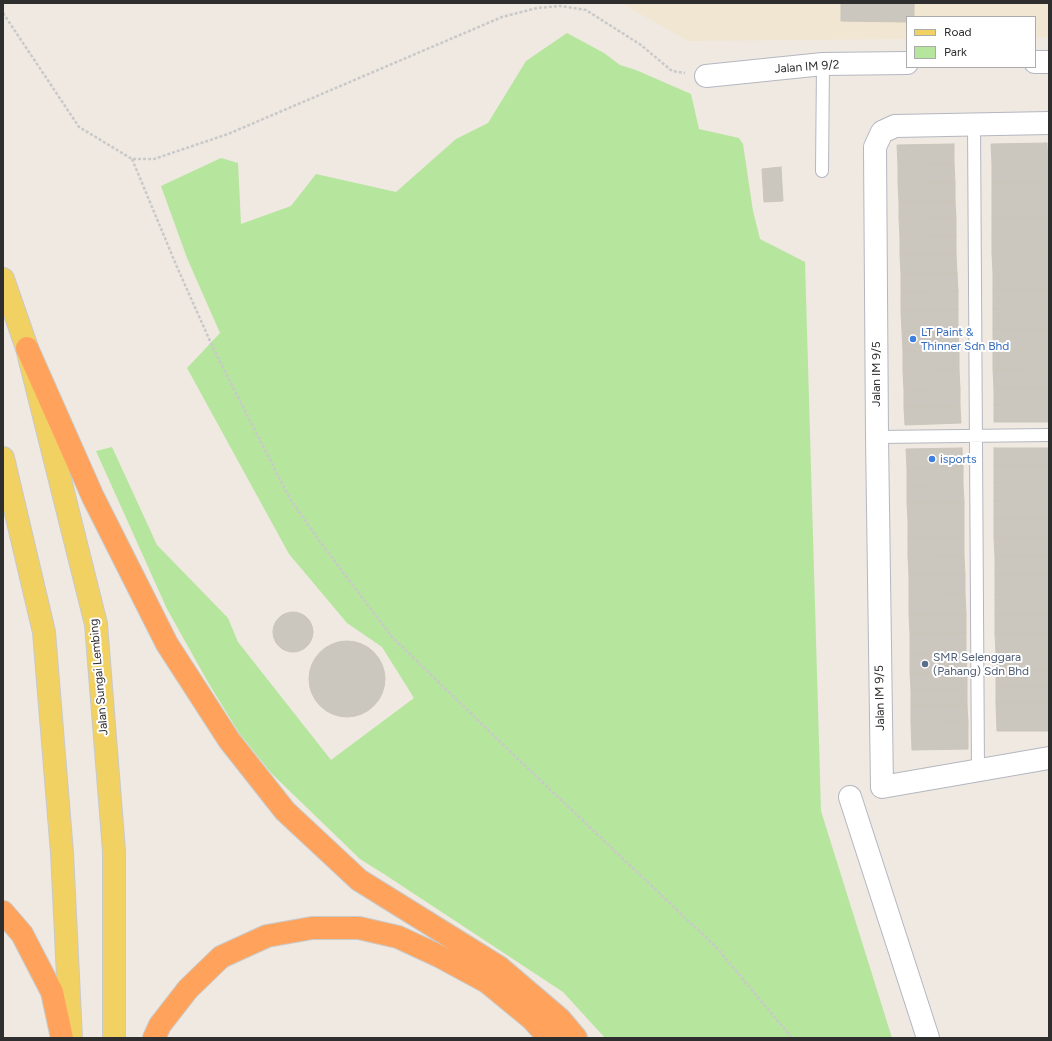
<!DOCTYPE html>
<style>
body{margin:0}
#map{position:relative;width:1052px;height:1041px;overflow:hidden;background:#efe9e1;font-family:Figtree,sans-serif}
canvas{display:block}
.frame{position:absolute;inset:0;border:4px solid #2e2e2e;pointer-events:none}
.legend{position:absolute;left:906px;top:16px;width:130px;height:52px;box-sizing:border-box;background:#fff;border:1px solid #ababab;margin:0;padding:5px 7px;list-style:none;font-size:12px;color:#2e2e2e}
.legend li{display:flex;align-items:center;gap:8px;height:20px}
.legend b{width:20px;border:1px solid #ababab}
</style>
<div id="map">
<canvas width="1052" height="1041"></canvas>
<div class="frame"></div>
<ul class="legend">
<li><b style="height:5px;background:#f2d163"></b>Road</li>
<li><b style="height:11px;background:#b6e59e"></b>Park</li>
</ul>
</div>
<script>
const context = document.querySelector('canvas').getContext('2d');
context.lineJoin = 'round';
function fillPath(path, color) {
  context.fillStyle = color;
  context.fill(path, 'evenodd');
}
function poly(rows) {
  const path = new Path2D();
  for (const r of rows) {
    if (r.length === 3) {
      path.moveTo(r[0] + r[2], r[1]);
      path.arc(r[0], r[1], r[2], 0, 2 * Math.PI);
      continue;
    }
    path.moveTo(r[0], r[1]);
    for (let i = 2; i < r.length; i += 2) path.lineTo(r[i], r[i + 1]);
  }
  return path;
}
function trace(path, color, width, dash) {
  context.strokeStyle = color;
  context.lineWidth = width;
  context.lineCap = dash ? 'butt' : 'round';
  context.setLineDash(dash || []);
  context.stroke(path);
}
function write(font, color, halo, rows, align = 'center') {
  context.font = font + ' Figtree,sans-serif';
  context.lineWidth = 4;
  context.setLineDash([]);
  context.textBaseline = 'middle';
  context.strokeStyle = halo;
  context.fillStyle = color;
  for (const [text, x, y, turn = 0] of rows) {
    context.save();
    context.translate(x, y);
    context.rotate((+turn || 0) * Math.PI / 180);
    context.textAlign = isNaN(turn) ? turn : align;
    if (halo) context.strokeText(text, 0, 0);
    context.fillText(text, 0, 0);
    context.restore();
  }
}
fillPath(poly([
 [621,3,1049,3,1049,37,1035,38,1035,17,907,17,907,39,688,41]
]), '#f0e6d1');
fillPath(poly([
 [567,33,604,53,620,65,636,70,691,94,699,129,739,138,743,144,753,211,760,239,805,262,821,811,892,1038,605,1038,563,992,387,876,360,859,271,773,239,733,209,684,167,609,96,451,112,447,157,545,228,618,238,642,331,760,414,698,382,647,347,623,289,554,187,368,220,333,187,258,161,186,221,158,238,163,241,224,291,206,316,174,396,192,456,139,488,123,526,61]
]), '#b6e59e');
const building = poly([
 [841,3,914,3,914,17,907,17,907,22,841,21,841,3],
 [1047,143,1048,163,992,163,991,144,1047,143],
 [954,144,954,164,898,165,897,145,954,144],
 [992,163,1048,163,1048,182,992,183,992,163],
 [954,164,955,183,898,184,898,165,954,164],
 [781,167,783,201,764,202,762,169,781,167],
 [1048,182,1048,200,992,200,992,183,1048,182],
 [955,183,955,201,899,202,898,184,955,183],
 [992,200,1048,200,1049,217,992,217,992,200],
 [955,201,956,218,899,219,899,202,955,201],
 [992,217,1049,217,1049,235,992,235,992,217],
 [956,218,956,236,900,237,899,219,956,218],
 [992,235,1049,235,1049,253,992,253,992,235],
 [956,236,956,254,900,255,900,237,956,236],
 [992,253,1049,253,1049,272,993,272,992,253],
 [956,254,957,273,901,274,900,255,956,254],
 [993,272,1049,272,1049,290,993,290,993,272],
 [957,273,958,291,901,292,901,274,957,273],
 [993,290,1049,290,1049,309,993,309,993,290],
 [958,291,958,310,901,311,901,292,958,291],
 [993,309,1049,309,1049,329,993,329,993,309],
 [958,310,958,331,902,332,901,311,958,310],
 [993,329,1049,329,1049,349,993,349,993,329],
 [958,331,959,350,903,351,902,332,958,331],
 [993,349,1049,349,1049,368,993,369,993,349],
 [959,350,959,370,903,371,903,351,959,350],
 [1049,368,1049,388,994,388,993,369,1049,368],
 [959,370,960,389,904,390,903,371,959,370],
 [994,388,1049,388,1049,405,994,405,994,388],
 [960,389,960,406,904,407,904,390,960,389],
 [994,405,1049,405,1049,422,994,422,994,405],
 [960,406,961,423,905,425,904,407,960,406],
 [962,448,963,467,907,468,906,449,962,448],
 [994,448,1049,448,1049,466,994,466,994,448],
 [994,466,1049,466,1049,483,994,483,994,466],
 [963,467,963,485,907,486,907,468,963,467],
 [994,483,1049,483,1049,501,994,501,994,483],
 [963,485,964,502,907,503,907,486,963,485],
 [994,501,1049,501,1049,519,994,519,994,501],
 [964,502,964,520,908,520,907,503,964,502],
 [994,519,1049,519,1049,537,994,538,994,519],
 [908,520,964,520,964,538,908,538,908,520],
 [1049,537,1049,556,995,556,994,538,1049,537],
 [908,538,964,538,964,556,908,557,908,538],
 [964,556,965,575,909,575,908,557,964,556],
 [995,556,1049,556,1049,575,995,575,995,556],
 [909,575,965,575,965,594,909,595,909,575],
 [995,575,1049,575,1049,595,995,595,995,575],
 [965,594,966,614,909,615,909,595,965,594],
 [995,595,1049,595,1049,615,995,615,995,595],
 [293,632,20],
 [966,614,966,633,910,634,909,615,966,614],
 [995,615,1049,615,1049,634,995,634,995,615],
 [966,633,966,653,910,654,910,634,966,633],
 [995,634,1049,634,1049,653,996,653,995,634],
 [347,679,38],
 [966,653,967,672,910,673,910,654,966,653],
 [996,653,1049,653,1049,670,996,670,996,653],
 [996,670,1049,670,1049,686,996,687,996,670],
 [967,672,967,689,911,689,910,673,967,672],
 [1049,686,1049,703,996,703,996,687,1049,686],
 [911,689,967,689,967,705,911,706,911,689],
 [996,703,1049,703,1049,731,997,731,996,703],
 [967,705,968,722,911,723,911,706,967,705],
 [968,722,968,749,912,750,911,723,968,722]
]);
fillPath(building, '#cbc7bf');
trace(building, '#cbc5ba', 1);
const lane = poly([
 [974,124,978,770],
 [822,171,823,64],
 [877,437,1049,435]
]);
const street = poly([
 [1035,62,1049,62],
 [706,76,823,64,907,63],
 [1049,123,895,126,882,132,875,147,877,437,882,787,1049,758],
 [850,797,928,1038]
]);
const primary = poly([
 [3,279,27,348,96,624,114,851,114,1038],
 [3,458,44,632,62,853,71,1038]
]);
const highway = poly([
 [27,348,93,497,167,644,229,740,285,811,359,880,499,967,560,1019,576,1038],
 [3,912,22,934,52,992,62,1038],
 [154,1038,160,1025,188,989,221,957,267,936,312,928,359,928,398,937,439,956,487,982,532,1019,549,1038]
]);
trace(lane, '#b4b7c1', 14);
trace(street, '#b4b7c1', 24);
trace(primary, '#c9c9c9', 24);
trace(highway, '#c9c9c9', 24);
trace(poly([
 [3,13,79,127,132,159,154,159,228,134,502,17,537,8,560,6,586,10,641,45,672,71,685,73],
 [132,159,177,267,214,350,290,499,321,543,392,637,520,761,716,947,792,1038]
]), '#c9c9c9', 2.5, [3, 2]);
trace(lane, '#fff', 12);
trace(street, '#fff', 22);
trace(primary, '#f2d163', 22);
trace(highway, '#ffa35c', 22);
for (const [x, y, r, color] of [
 [913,339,4,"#3f7fe0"],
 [932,459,4,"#3f7fe0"],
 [925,664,4,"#5c6f8a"]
]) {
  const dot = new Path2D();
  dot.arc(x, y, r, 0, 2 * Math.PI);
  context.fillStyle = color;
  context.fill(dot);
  trace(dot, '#fff', 1.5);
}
write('12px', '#2e2e2e', '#fff', [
 ["Jalan IM 9/2",807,67,-4],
 ["Jalan IM 9/5",876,374,-90],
 ["Jalan Sungai Lembing",99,677,-95],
 ["Jalan IM 9/5",880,698,-91]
]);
write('12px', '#366cbe', '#fff', [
 ["LT Paint &",921,332],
 ["Thinner Sdn Bhd",921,346],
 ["isports",940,459]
], 'left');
write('12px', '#4e5e75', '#fff', [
 ["SMR Selenggara",933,657],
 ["(Pahang) Sdn Bhd",933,671]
], 'left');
</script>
